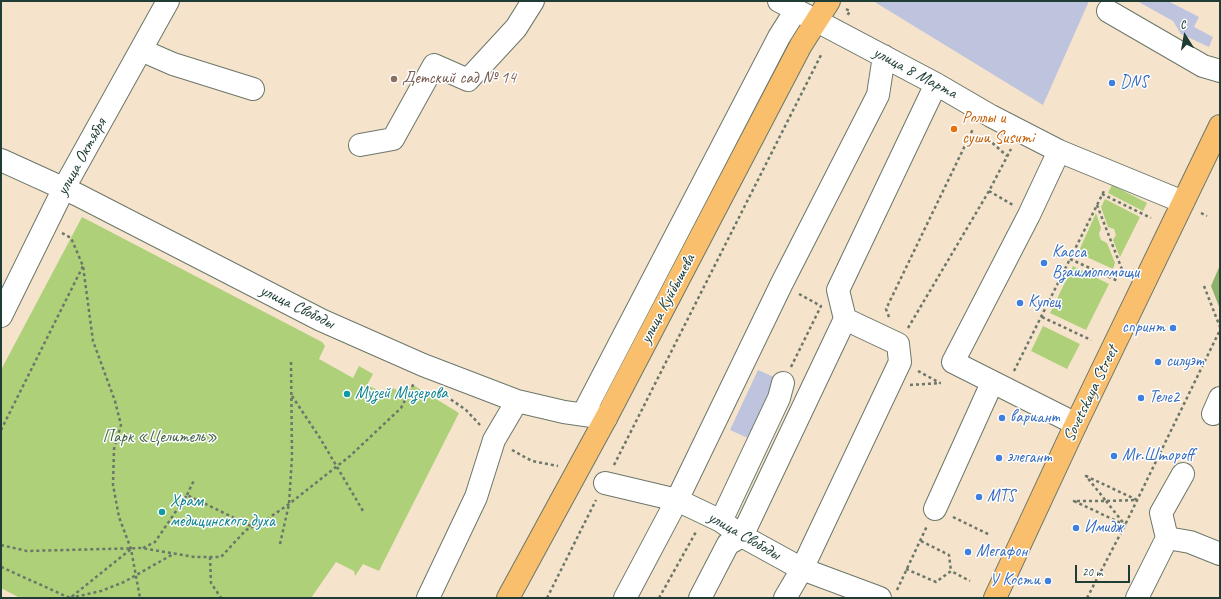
<!DOCTYPE html>
<meta charset="utf-8">
<style>
body{margin:0}
#map{position:relative;width:1221px;height:599px;overflow:hidden;background:#f6e3cc;font-family:Caveat,sans-serif}
canvas{display:block}
.frame{position:absolute;inset:0;border:2px solid #1f3d34;pointer-events:none}
.north{position:absolute;left:1165px;top:16px;width:40px;height:40px;-webkit-text-stroke:3px #fff;paint-order:stroke;rotate:349deg;font-size:11px;font-weight:700;line-height:16px;text-align:center;color:#1f3d34}
.north::after{content:'';display:block;margin:auto;width:14px;height:18px;background:#1f3d34;clip-path:polygon(50% 0,100% 100%,50% 72%,0 100%)}
.scale{position:absolute;left:1075px;top:565px;width:55px;height:18px;box-sizing:border-box;border:2px solid #1f3d34;border-top:0;padding-left:5px;font-size:12px;line-height:14px;white-space:nowrap;color:#1f3d34;-webkit-text-stroke:3px #fff;paint-order:stroke}
</style>
<div id="map">
<canvas width="1221" height="599"></canvas>
<div class="frame"></div>
<div class="north">С</div>
<div class="scale">20 m</div>
</div>
<script>
const context = document.querySelector('canvas').getContext('2d');
context.lineJoin = 'round';
function fillPath(path, color) {
  context.fillStyle = color;
  context.fill(path, 'evenodd');
}
function poly(rows) {
  const path = new Path2D();
  for (const r of rows) {
    path.moveTo(r[0], r[1]);
    for (let i = 2; i < r.length; i += 2) path.lineTo(r[i], r[i + 1]);
  }
  return path;
}
function trace(path, color, width, dash) {
  context.strokeStyle = color;
  context.lineWidth = width;
  context.lineCap = dash ? 'butt' : 'round';
  context.setLineDash(dash || []);
  context.stroke(path);
}
function write(font, color, halo, rows, align = 'center') {
  context.font = font + ' Caveat,sans-serif';
  context.lineWidth = 3;
  context.setLineDash([]);
  context.textBaseline = 'middle';
  context.strokeStyle = halo;
  context.fillStyle = color;
  for (const [text, x, y, turn = 0] of rows) {
    context.save();
    context.translate(x, y);
    context.rotate((+turn || 0) * Math.PI / 180);
    context.textAlign = isNaN(turn) ? turn : align;
    if (halo) context.strokeText(text, 0, 0);
    context.fillText(text, 0, 0);
    context.restore();
  }
}
fillPath(poly([
 [873,1,1089,1,1043,105],
 [1137,1,1168,1,1199,17,1194,27,1213,37,1209,47,1181,34,1173,21],
 [758,370,776,378,748,438,730,430]
]), '#bec3de');
fillPath(poly([
 [1112,185,1147,203,1143,211,1108,193],
 [1105,199,1140,217,1120,257,1113,240,1116,235,1114,229,1108,227,1101,207],
 [1096,213,1101,228,1099,234,1101,240,1107,243,1115,263,1113,269,1078,253],
 [82,217,322,342,325,346,319,359,353,378,359,366,373,374,367,385,388,395,393,388,406,395,413,385,459,413,379,571,363,564,355,576,354,571,336,562,311,598,20,598,1,588,1,370],
 [1073,266,1109,284,1086,330,1050,313],
 [1043,326,1080,344,1067,369,1031,351]
]), '#aed079');
fillPath(poly([
 [1220,265,1220,309,1211,286]
]), '#8ab269');
const minor = poly([
 [779,1,936,84,991,116,1059,151,1183,202],
 [1108,11,1203,66,1220,71],
 [141,50,173,64,253,89],
 [360,145,393,139,434,65,468,80,516,28,533,1],
 [1059,151,1029,215,953,362,1076,424],
 [1,160,78,195,321,320,423,365,517,401,564,412,606,418],
 [1,316,64,188,168,1],
 [583,414,779,37,796,10],
 [1213,414,1220,398],
 [605,483,677,500,721,521,742,536,802,569,880,598],
 [935,509,992,383],
 [721,521,779,398,783,383],
 [1167,538,1190,542,1220,554],
 [428,598,476,497,494,440,517,401],
 [625,598,677,500,781,285,878,95,884,56],
 [700,598,728,544,742,536,845,319,838,290,936,84],
 [785,598,802,569,900,362,898,344,845,319],
 [1137,598,1167,538,1161,513,1183,474]
]);
const major = poly([
 [508,598,606,418,801,45,829,1],
 [995,598,1076,424,1220,126]
]);
trace(minor, '#6a7769', 24);
trace(major, '#6a7769', 24);
trace(poly([
 [846,9,850,11,847,16],
 [988,139,1007,156],
 [989,191,1013,205],
 [1102,194,1151,218],
 [1097,205,1123,272],
 [1201,213,1207,216],
 [62,233,71,238,83,266,93,341,115,401,121,425,114,449,113,485,119,517,131,549,140,598],
 [1070,259,1118,281],
 [1204,286,1220,327],
 [889,317,886,309,973,129],
 [1042,317,1091,340],
 [908,328,989,191,1011,149],
 [791,367,821,306,799,294],
 [918,371,940,383],
 [1014,371,1104,191],
 [910,385,941,383],
 [292,396,320,438,363,511],
 [446,396,466,410,480,425],
 [1,430,83,266],
 [512,450,532,461,558,466],
 [614,465,821,55],
 [187,495,194,480],
 [1106,501,1125,525,1074,501,1106,501,1137,500,1086,476,1106,501],
 [953,517,990,535],
 [921,541,949,555,951,571],
 [280,544,289,504,292,457,291,360],
 [1,545,27,551,142,548,194,557,221,557,246,530,263,522,289,504,350,456,401,408,414,383],
 [143,548,155,542,187,495,253,527],
 [210,557,211,583,221,598],
 [1,567,70,598,131,549],
 [906,569,936,582,951,571,970,581],
 [897,590,927,526],
 [70,598,101,591,124,582,175,553],
 [547,598,596,500],
 [659,598,697,530],
 [1087,598,1125,525,1220,330]
]), '#6a7769', 2.5, [3, 3]);
trace(minor, '#fff', 22);
trace(major, '#f9bf6c', 22);
for (const [x, y, r, color] of [
 [394,79,4,"#8d6e63"],
 [1112,83,4,"#3f7fe0"],
 [954,129,4,"#e8710a"],
 [1044,263,4,"#3f7fe0"],
 [1020,303,4,"#3f7fe0"],
 [1173,328,4,"#3f7fe0"],
 [1158,362,4,"#3f7fe0"],
 [347,394,4,"#0f9aa8"],
 [1141,398,4,"#3f7fe0"],
 [1002,418,4,"#3f7fe0"],
 [1114,456,4,"#3f7fe0"],
 [999,458,4,"#3f7fe0"],
 [979,497,4,"#3f7fe0"],
 [162,512,4,"#0f9aa8"],
 [1076,528,4,"#3f7fe0"],
 [968,552,4,"#3f7fe0"],
 [1048,581,4,"#3f7fe0"]
]) {
  const dot = new Path2D();
  dot.arc(x, y, r, 0, 2 * Math.PI);
  context.fillStyle = color;
  context.fill(dot);
  trace(dot, '#fff', 1.5);
}
write('17px', '#1f3d34', '#fff', [
 ["улица 8 Марта",915,73,28],
 ["улица Октября",82,157,-61],
 ["улица Куйбышева",668,299,-62],
 ["улица Свободы",297,307,26],
 ["Sovetskaya Street",1091,394,-64],
 ["улица Свободы",744,536,30]
]);
write('17px', '#785e54', '#fff', [
 ["Детский сад № 14",402,79]
], 'left');
write('17px', '#366cbe', '#fff', [
 ["DNS",1120,83],
 ["Касса",1052,253],
 ["Взаимопомощи",1052,273],
 ["Купец",1028,303],
 ["спринт",1165,328,"right"],
 ["силуэт",1166,362],
 ["Теле2",1149,398],
 ["вариант",1010,418],
 ["Mr.Шmopoff",1122,456],
 ["элегант",1007,458],
 ["MTS",987,497],
 ["Имидж",1084,528],
 ["Мегафон",976,552],
 ["У Кости",1040,581,"right"]
], 'left');
write('17px', '#c56008', '#fff', [
 ["Роллы и",962,119],
 ["суши Susumi",962,139]
], 'left');
write('17px', '#0d838f', '#fff', [
 ["Музей Мизерова",355,394],
 ["Храм",170,502],
 ["медицинского духа",170,522]
], 'left');
write('17px', '#436245', '#fff', [
 ["Парк «Целитель»",160,438]
]);
</script>
